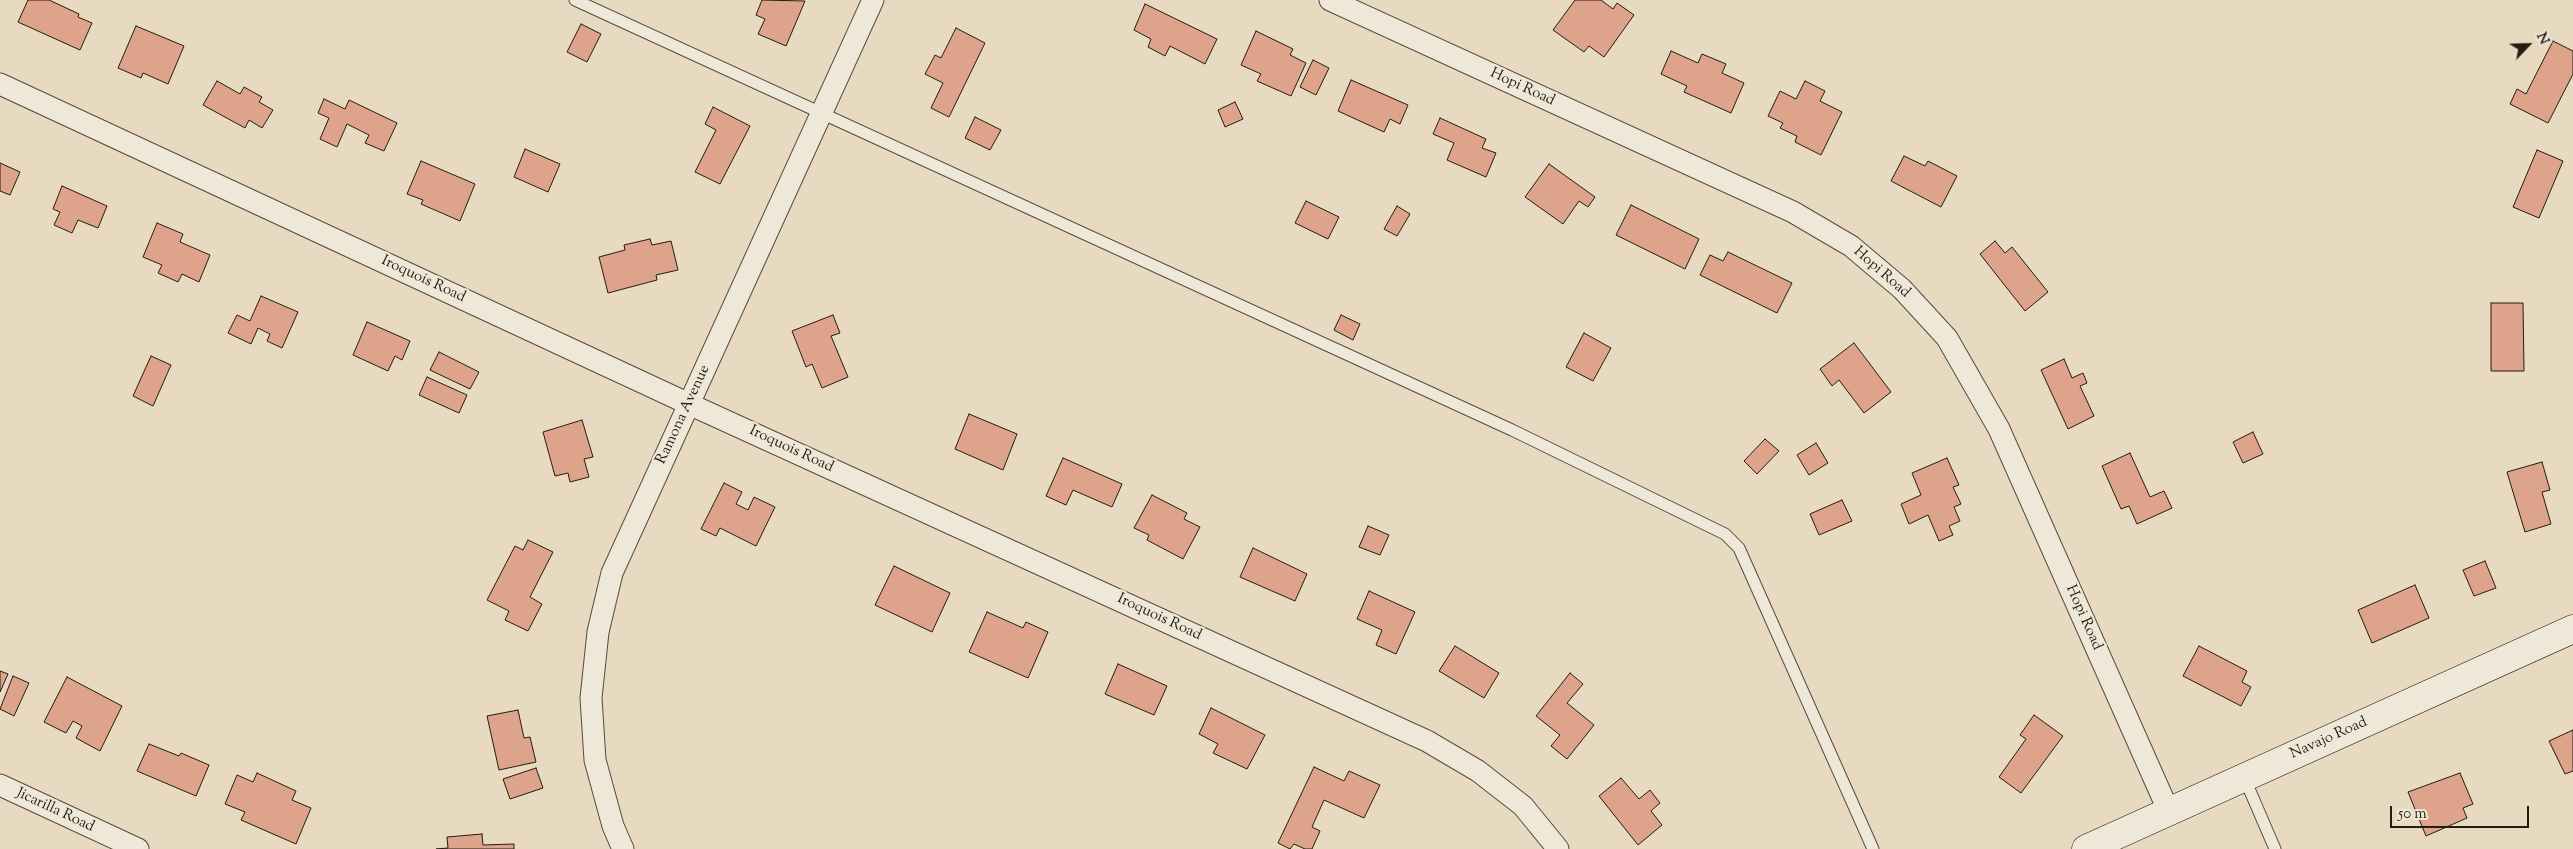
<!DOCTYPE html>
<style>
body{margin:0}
#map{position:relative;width:2573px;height:849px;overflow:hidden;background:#e7dac1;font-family:"Sorts Mill Goudy",serif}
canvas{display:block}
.north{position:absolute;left:2503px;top:20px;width:50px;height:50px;-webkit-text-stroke:4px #efe7d7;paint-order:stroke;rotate:66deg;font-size:14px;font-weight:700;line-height:20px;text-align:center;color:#241c11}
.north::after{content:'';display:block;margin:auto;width:18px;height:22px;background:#241c11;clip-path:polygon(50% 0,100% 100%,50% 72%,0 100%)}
.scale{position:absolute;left:2390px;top:806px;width:139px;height:22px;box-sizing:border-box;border:2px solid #241c11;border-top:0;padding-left:6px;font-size:15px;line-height:18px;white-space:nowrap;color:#241c11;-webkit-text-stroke:4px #efe7d7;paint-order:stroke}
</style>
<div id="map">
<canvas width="2573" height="849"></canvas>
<div class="north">N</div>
<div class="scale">50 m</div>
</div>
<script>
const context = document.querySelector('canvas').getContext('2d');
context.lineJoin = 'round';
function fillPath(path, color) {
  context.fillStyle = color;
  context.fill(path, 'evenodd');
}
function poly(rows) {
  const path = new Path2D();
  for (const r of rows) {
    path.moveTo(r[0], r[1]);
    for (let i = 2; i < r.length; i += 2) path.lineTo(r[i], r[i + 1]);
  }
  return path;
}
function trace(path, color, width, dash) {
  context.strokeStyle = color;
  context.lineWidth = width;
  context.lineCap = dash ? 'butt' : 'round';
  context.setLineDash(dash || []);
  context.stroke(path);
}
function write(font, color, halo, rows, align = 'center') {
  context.font = font + ' "Sorts Mill Goudy",serif';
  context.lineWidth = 4.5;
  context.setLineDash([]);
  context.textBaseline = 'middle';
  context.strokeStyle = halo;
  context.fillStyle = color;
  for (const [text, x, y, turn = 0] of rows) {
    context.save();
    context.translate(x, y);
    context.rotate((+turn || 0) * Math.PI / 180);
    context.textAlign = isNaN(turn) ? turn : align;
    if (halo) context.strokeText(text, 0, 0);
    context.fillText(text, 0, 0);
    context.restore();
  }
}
const building = poly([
 [28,0,49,0,79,14,78,17,92,23,80,50,18,22,28,0],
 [762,0,805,1,786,46,758,34,765,19,756,15,762,0],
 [1575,0,1601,0,1613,9,1617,3,1634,15,1604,57,1589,46,1584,52,1553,30,1575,0],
 [1145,4,1217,39,1205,64,1170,46,1165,56,1148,47,1151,39,1134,30,1145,4],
 [581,24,601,34,587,62,567,52,581,24],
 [136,26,184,46,168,84,143,73,141,78,118,68,136,26],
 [956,28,985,43,949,117,931,108,943,83,925,74,935,55,941,58,956,28],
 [1256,31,1293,49,1290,55,1306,63,1291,96,1257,81,1261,74,1241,65,1256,31],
 [2553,41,2573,51,2573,74,2548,123,2510,104,2517,89,2526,94,2553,41],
 [1671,51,1698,63,1702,54,1726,64,1722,73,1744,83,1731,113,1684,92,1687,86,1661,74,1671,51],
 [1313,60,1329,68,1316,95,1300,87,1313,60],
 [1351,80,1408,105,1400,124,1390,119,1384,132,1338,111,1351,80],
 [217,81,240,94,244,87,262,97,259,102,273,110,262,128,249,120,245,128,203,105,217,81],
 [1805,81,1825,91,1820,101,1842,112,1821,155,1795,142,1797,136,1780,128,1783,123,1768,116,1780,91,1796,99,1805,81],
 [324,99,345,109,349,100,397,123,384,151,365,143,369,135,347,124,337,147,320,139,329,118,318,113,324,99],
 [1235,102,1243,119,1225,127,1218,110,1235,102],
 [713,107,750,126,720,184,695,172,716,130,705,124,713,107],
 [975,117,1001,130,990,150,965,138,975,117],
 [1440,118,1486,139,1482,148,1496,153,1486,177,1447,160,1454,143,1433,134,1440,118],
 [525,149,560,164,548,192,514,177,525,149],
 [2537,150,2563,161,2539,218,2513,207,2537,150],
 [1904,156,1925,166,1928,161,1957,176,1941,207,1891,181,1904,156],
 [421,161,475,184,460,221,421,204,423,200,407,194,421,161],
 [0,163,20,172,10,195,0,191,0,163],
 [1549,164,1595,197,1588,207,1579,201,1563,224,1525,197,1549,164],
 [62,186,107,206,98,228,78,220,72,233,54,225,60,212,53,209,62,186],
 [1306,201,1339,217,1328,239,1295,223,1306,201],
 [1631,205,1699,239,1685,269,1616,235,1631,205],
 [1397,206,1410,214,1397,236,1384,229,1397,206],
 [157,223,183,234,180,242,210,255,199,282,182,274,178,282,158,273,162,265,143,257,157,223],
 [650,239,652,245,671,241,678,270,656,275,657,280,608,293,599,257,625,250,624,245,650,239],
 [1995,241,2005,253,2012,247,2048,292,2025,311,1980,254,1995,241],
 [1728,252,1792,283,1777,313,1700,275,1710,255,1723,261,1728,252],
 [261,296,298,312,282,348,267,341,270,334,258,328,251,344,228,333,237,315,250,321,261,296],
 [2491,303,2523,303,2524,371,2491,371,2491,303],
 [833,315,840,333,831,336,848,377,822,388,812,364,806,367,792,331,833,315],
 [1341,315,1360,324,1353,340,1334,330,1341,315],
 [367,322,410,341,402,360,395,356,388,371,353,355,367,322],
 [1584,333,1611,348,1593,381,1566,367,1584,333],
 [1854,343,1891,392,1864,413,1839,380,1832,386,1820,369,1854,343],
 [439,352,479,372,470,389,430,370,439,352],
 [151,356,171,365,153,406,133,396,151,356],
 [2064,359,2072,378,2083,373,2087,383,2080,386,2094,416,2068,429,2041,370,2064,359],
 [427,377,467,395,459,413,419,395,427,377],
 [969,414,1017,434,1003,470,955,449,969,414],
 [582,420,593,457,584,459,589,477,570,482,568,473,555,476,543,432,582,420],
 [2253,432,2263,454,2243,463,2233,442,2253,432],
 [1765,439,1779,451,1757,474,1744,461,1765,439],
 [1816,443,1828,463,1809,475,1797,455,1816,443],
 [2130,453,2150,497,2164,491,2172,508,2137,524,2129,506,2121,509,2102,466,2130,453],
 [1063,458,1122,484,1112,507,1073,490,1066,505,1046,496,1063,458],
 [1947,458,1959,485,1953,487,1961,504,1954,507,1960,521,1949,526,1953,535,1939,541,1928,515,1909,524,1901,504,1921,495,1912,473,1947,458],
 [2542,462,2550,490,2542,492,2551,524,2525,532,2507,472,2542,462],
 [724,483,742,492,736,504,748,510,754,497,775,507,756,546,720,528,716,536,701,529,724,483],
 [1152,495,1187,513,1184,519,1200,527,1183,559,1147,540,1149,535,1134,528,1152,495],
 [1842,500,1852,521,1819,535,1810,514,1842,500],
 [1368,526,1389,535,1380,555,1359,547,1368,526],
 [528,540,553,552,530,597,542,604,528,631,505,620,509,611,487,600,515,546,523,550,528,540],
 [1253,548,1307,574,1295,601,1240,577,1253,548],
 [2485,561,2496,588,2474,596,2463,570,2485,561],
 [894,566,950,593,932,632,875,605,894,566],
 [2415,585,2429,618,2372,643,2358,610,2415,585],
 [1369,591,1415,612,1396,654,1376,645,1382,630,1357,619,1369,591],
 [987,612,1023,628,1026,622,1048,632,1028,678,969,652,987,612],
 [1455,646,1499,673,1484,698,1439,671,1455,646],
 [2199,646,2247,671,2242,682,2251,687,2241,706,2183,676,2199,646],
 [1118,664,1167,686,1154,715,1105,694,1118,664],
 [0,671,8,674,0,692,0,671],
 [1570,673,1583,684,1567,703,1594,725,1567,759,1551,746,1560,735,1536,716,1570,673],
 [13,676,29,683,14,716,0,709,13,676],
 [67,677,122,706,100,751,76,738,82,726,73,721,66,733,44,722,67,677],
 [1211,708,1265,735,1247,769,1213,753,1218,744,1199,734,1211,708],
 [518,710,524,738,530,737,536,762,499,770,487,716,518,710],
 [2034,715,2063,736,2021,793,1999,777,2026,739,2020,735,2034,715],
 [2573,730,2573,771,2565,774,2549,741,2573,730],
 [149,744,179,756,181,753,209,765,196,796,137,771,149,744],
 [1314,767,1344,781,1349,771,1380,785,1364,818,1324,800,1312,827,1320,831,1312,849,1305,849,1294,844,1290,849,1278,843,1314,767],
 [536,768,543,788,510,799,503,779,536,768],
 [257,773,296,791,292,800,311,808,296,844,241,820,245,812,225,804,237,775,253,782,257,773],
 [2460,773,2473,804,2463,808,2467,818,2426,836,2408,792,2460,773],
 [1621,778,1639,799,1650,790,1660,803,1651,811,1662,825,1638,845,1599,796,1621,778],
 [482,834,483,845,514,844,514,849,436,849,448,848,447,837,482,834]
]);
fillPath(building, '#dda48b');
trace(building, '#241c11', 1);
const lane = poly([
 [575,0,1512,430,1725,534,1739,548,1873,849],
 [2244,777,2275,849]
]);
const street = poly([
 [1330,0,1793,212,1851,246,1902,289,1947,338,1999,429,2169,812],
 [0,84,689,404,1427,741,1478,771,1523,806,1558,849],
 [0,785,138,849],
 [623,849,613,826,595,760,591,698,598,632,612,573,873,0]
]);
const secondary = poly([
 [2086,849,2573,629]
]);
trace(lane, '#554c3d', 13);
trace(street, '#554c3d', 23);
trace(secondary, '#241c11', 29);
trace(lane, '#efe7d7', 11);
trace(street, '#efe7d7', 21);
trace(secondary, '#efe7d7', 28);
write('15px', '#241c11', '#efe7d7', [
 ["Hopi Road",1522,88,25],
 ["Hopi Road",1881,273,41],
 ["Iroquois Road",423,280,25],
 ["Ramona Avenue",684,415,-65],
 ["Iroquois Road",791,450,25],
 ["Iroquois Road",1159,618,25],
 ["Hopi Road",2083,618,66],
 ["Navajo Road",2329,739,-24],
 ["Jicarilla Road",55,811,25]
]);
</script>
